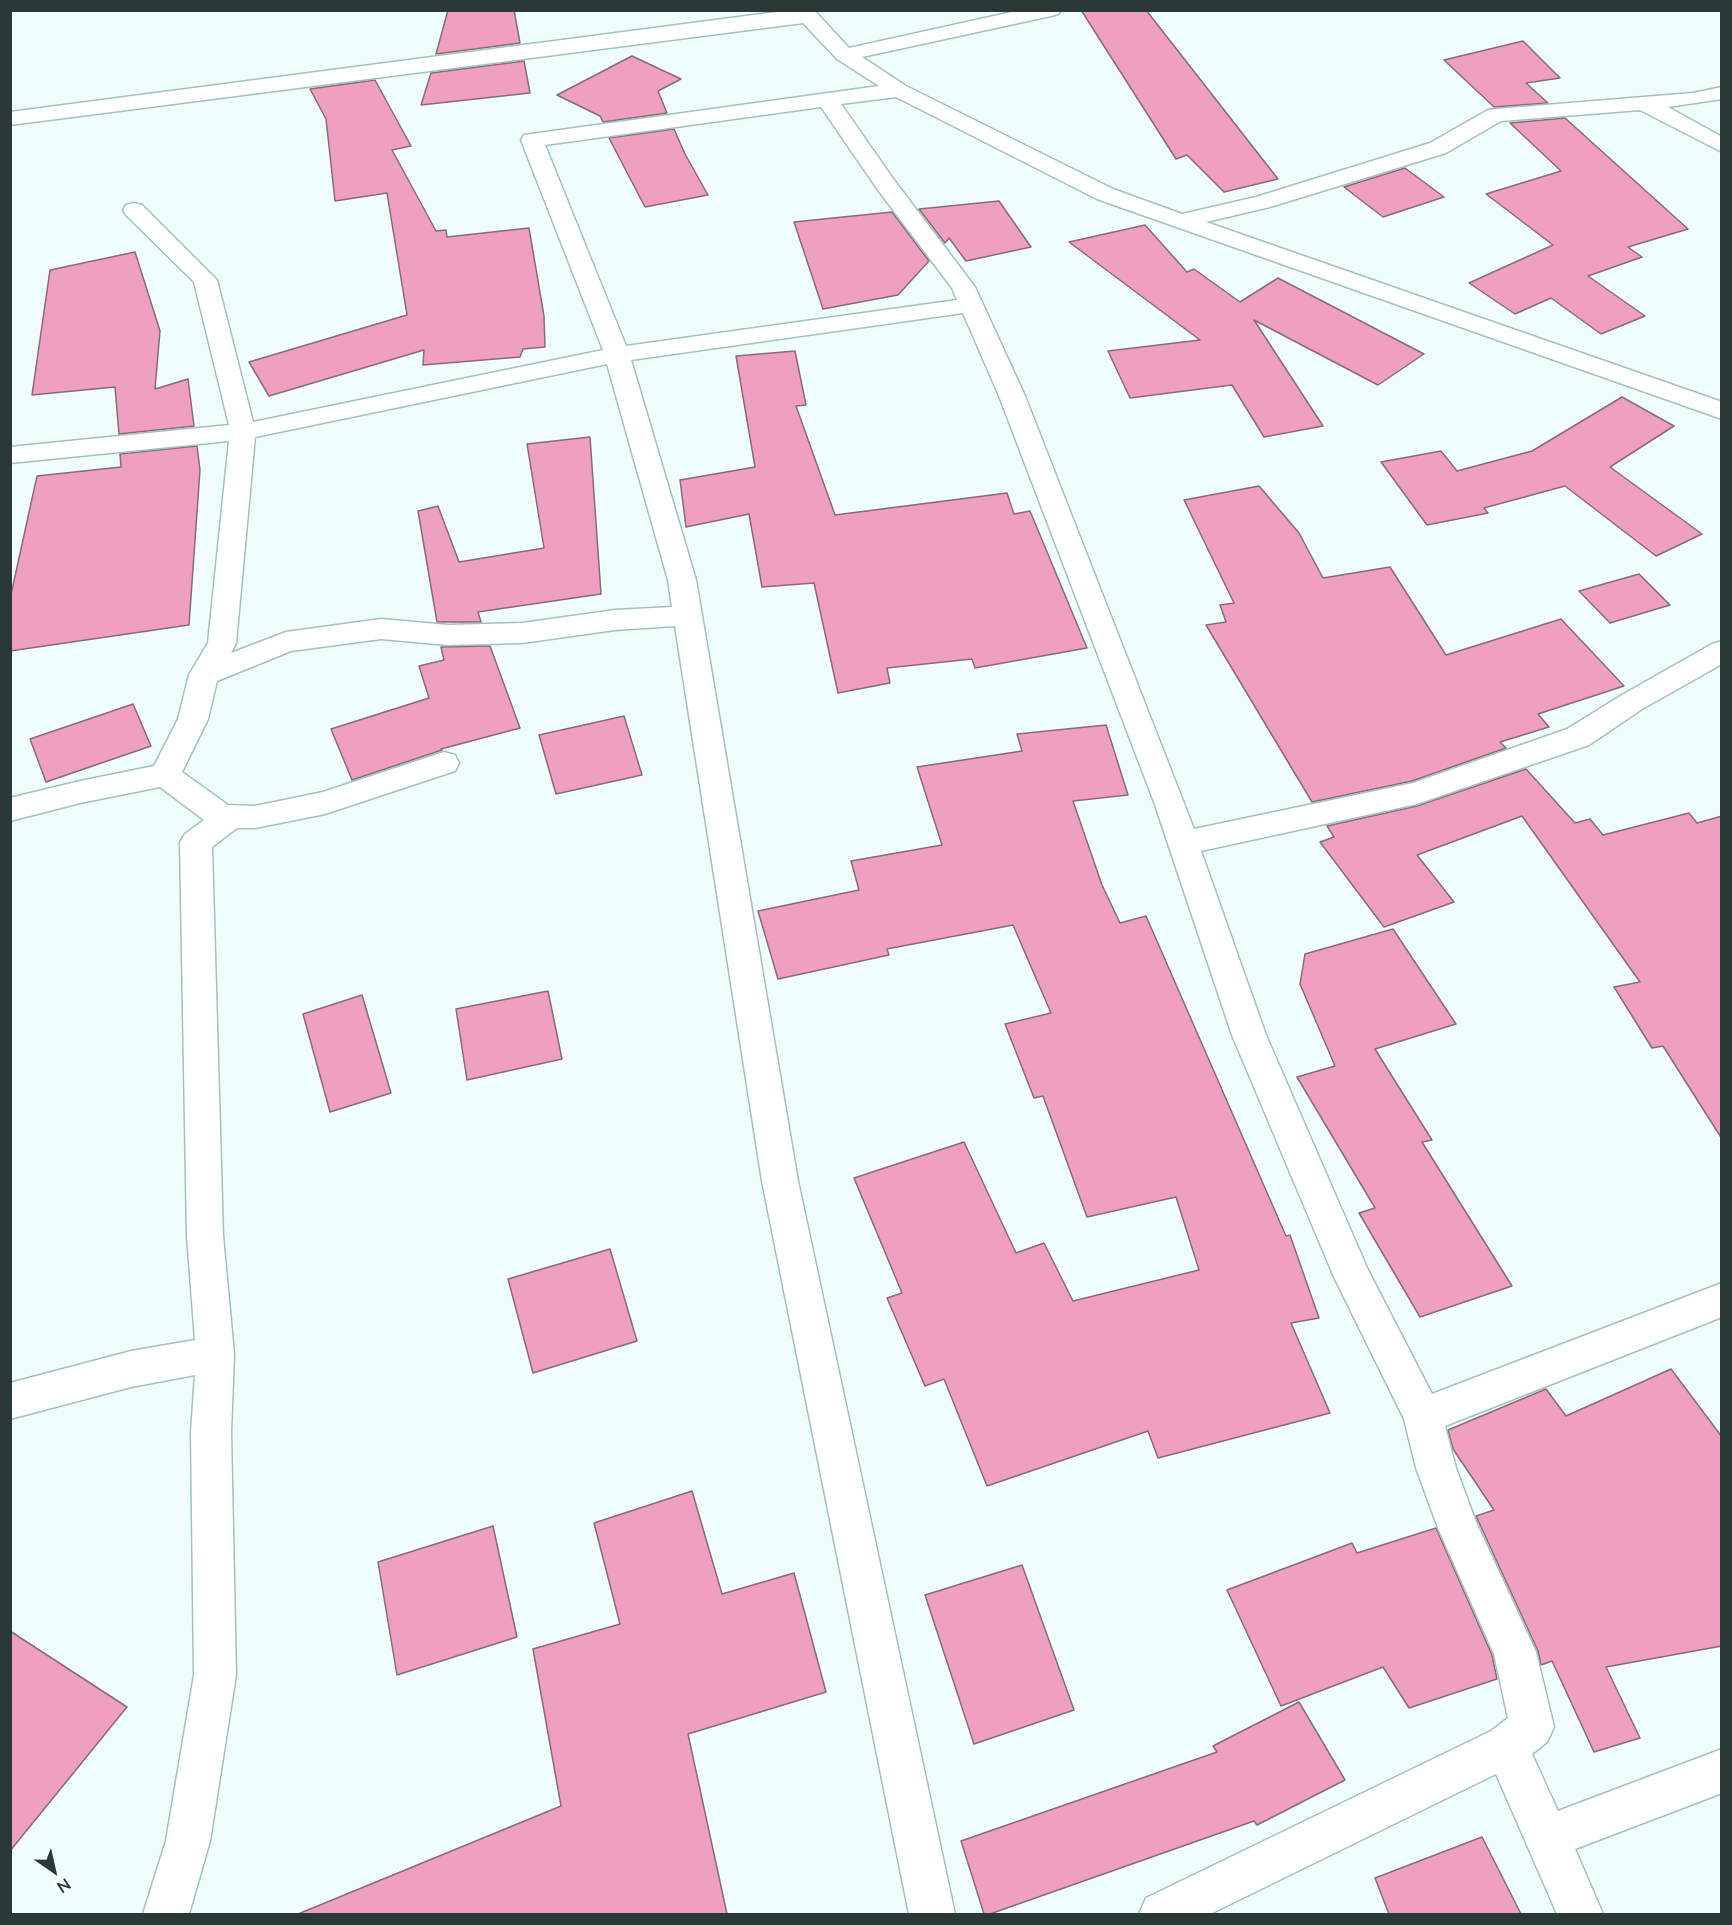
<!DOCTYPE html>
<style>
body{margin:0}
#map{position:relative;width:1732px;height:1925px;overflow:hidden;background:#f0fefb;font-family:Lato,sans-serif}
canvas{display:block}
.frame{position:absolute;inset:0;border:12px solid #2a3936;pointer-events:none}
.north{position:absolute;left:24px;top:1841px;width:60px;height:60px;-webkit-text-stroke:4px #fff;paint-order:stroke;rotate:146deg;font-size:16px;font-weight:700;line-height:24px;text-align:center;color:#2a3936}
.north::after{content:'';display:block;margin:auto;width:21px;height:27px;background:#2a3936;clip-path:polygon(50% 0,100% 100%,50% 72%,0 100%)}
</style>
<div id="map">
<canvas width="1732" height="1925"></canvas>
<div class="frame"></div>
<div class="north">N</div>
</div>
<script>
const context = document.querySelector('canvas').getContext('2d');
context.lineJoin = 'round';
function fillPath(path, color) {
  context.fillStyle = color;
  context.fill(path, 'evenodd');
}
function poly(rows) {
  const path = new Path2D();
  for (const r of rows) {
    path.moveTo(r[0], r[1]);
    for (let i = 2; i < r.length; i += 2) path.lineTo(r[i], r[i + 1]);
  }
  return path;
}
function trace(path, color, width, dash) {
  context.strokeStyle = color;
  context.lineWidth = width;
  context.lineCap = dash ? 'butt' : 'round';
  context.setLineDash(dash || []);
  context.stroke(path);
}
const building = poly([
 [448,10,514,10,520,43,436,54,448,10],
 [1081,10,1146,10,1278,179,1224,192,1187,155,1176,159,1081,10],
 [1523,41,1560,78,1526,83,1548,103,1494,107,1444,60,1523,41],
 [632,56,681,79,658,91,667,113,603,122,600,116,557,95,632,56],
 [524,61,530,93,421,105,431,73,524,61],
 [375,80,411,146,392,150,436,231,446,230,447,237,529,228,544,316,545,347,523,349,520,357,423,365,424,350,269,396,249,362,407,315,387,193,335,201,326,119,310,89,375,80],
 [1565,118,1688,229,1628,247,1642,257,1588,276,1645,316,1601,334,1551,298,1515,314,1469,283,1553,245,1486,194,1561,171,1510,123,1565,118],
 [674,129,685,154,708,195,645,207,609,138,674,129],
 [1405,168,1444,197,1383,217,1344,187,1405,168],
 [999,201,1031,247,966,261,949,238,945,243,919,209,999,201],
 [892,212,929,261,898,295,823,309,794,222,892,212],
 [1145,225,1187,272,1194,269,1240,302,1278,278,1424,354,1378,385,1254,320,1323,426,1264,437,1232,385,1130,398,1108,351,1200,340,1069,242,1145,225],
 [135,252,160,331,155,389,188,379,194,426,119,434,115,387,32,395,50,270,135,252],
 [795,351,806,405,796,406,835,515,1007,493,1014,514,1030,511,1087,648,975,668,972,659,887,668,890,683,838,693,814,583,762,587,749,514,686,527,680,480,755,467,736,356,795,351],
 [1622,397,1674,426,1610,467,1702,534,1656,556,1565,486,1484,508,1488,513,1427,525,1381,462,1441,451,1457,471,1532,451,1622,397],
 [590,437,601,594,478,612,481,622,437,622,418,511,438,506,459,562,544,548,527,444,590,437],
 [197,446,200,470,189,625,10,651,10,599,37,476,121,467,120,454,197,446],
 [1259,486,1299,533,1323,578,1390,567,1446,655,1561,619,1624,686,1538,714,1549,727,1500,742,1506,748,1412,781,1312,802,1206,625,1226,622,1220,605,1234,603,1184,500,1259,486],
 [1639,574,1670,605,1610,623,1579,591,1639,574],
 [490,646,520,728,441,749,442,750,352,780,331,729,429,698,419,666,444,660,441,647,490,646],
 [133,704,151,746,46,782,30,739,133,704],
 [624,716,642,775,556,794,539,735,624,716],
 [1106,725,1128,795,1073,801,1102,885,1120,923,1146,916,1286,1236,1290,1235,1319,1318,1291,1323,1330,1413,1158,1458,1148,1431,987,1486,944,1379,925,1386,887,1298,902,1293,854,1178,964,1142,1016,1253,1044,1243,1073,1301,1199,1270,1176,1197,1087,1217,1043,1096,1034,1098,1005,1024,1051,1013,1013,925,887,949,889,955,778,979,758,911,859,890,851,861,942,845,917,767,1022,751,1017,734,1106,725],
 [1526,769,1575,823,1590,819,1603,835,1689,813,1697,823,1722,816,1722,1139,1663,1046,1652,1048,1614,987,1640,982,1522,816,1417,855,1454,902,1384,927,1320,842,1334,837,1327,826,1417,806,1526,769],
 [1393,929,1456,1024,1375,1049,1432,1140,1422,1142,1512,1286,1420,1317,1359,1213,1375,1208,1297,1077,1335,1066,1300,984,1305,954,1393,929],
 [548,991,562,1059,467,1080,456,1009,548,991],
 [362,995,391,1093,330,1112,303,1014,362,995],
 [610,1249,637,1341,533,1373,508,1279,610,1249],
 [1671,1369,1722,1437,1722,1646,1606,1667,1640,1738,1594,1752,1552,1661,1541,1665,1538,1651,1476,1516,1494,1510,1453,1449,1448,1430,1546,1389,1566,1416,1671,1369],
 [692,1491,722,1594,794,1573,826,1692,688,1734,727,1914,298,1914,561,1806,533,1649,620,1624,594,1523,692,1491],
 [493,1526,517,1637,397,1675,378,1562,493,1526],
 [1436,1528,1492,1655,1497,1679,1409,1708,1383,1667,1281,1706,1227,1590,1352,1543,1357,1553,1436,1528],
 [1022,1565,1074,1710,974,1744,925,1595,1022,1565],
 [10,1631,127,1707,10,1851,10,1631],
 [1299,1702,1345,1780,1257,1825,1254,1821,990,1914,984,1914,961,1841,1217,1752,1213,1746,1299,1702],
 [1482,1837,1521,1914,1389,1914,1375,1878,1482,1837]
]);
fillPath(building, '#ef9fbf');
trace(building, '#886b76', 1.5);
const street = poly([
 [792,10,814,10,849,48,1021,10,1061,10,1058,14,1051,16,862,57,906,86,1113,189,1182,214,1256,197,1430,143,1488,110,1496,109,1693,93,1722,87,1722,99,1668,107,1722,137,1722,152,1640,110,1501,121,1446,153,1270,207,1206,222,1722,402,1722,419,1097,199,896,97,841,104,894,180,975,287,1025,396,1194,829,1413,783,1567,729,1622,695,1712,644,1722,641,1722,664,1642,709,1589,745,1417,804,1201,851,1266,1035,1368,1270,1432,1394,1722,1283,1722,1317,1445,1426,1456,1468,1476,1522,1536,1652,1554,1727,1547,1742,1532,1754,1558,1811,1722,1749,1722,1793,1575,1849,1603,1914,1557,1914,1496,1774,1210,1914,1139,1914,1146,1898,1491,1731,1508,1718,1494,1654,1438,1528,1416,1468,1404,1419,1334,1277,1232,1035,1154,802,999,396,963,313,631,360,696,580,798,1181,955,1914,909,1914,762,1181,675,626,615,630,522,643,448,645,381,639,291,651,217,681,208,719,182,772,228,805,255,806,323,792,444,752,455,755,459,763,455,771,325,814,255,828,237,828,212,847,223,1236,234,1354,231,1432,236,1675,210,1841,189,1914,143,1914,166,1841,194,1675,191,1432,195,1375,131,1387,10,1419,10,1383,131,1351,195,1340,187,1236,180,842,185,834,204,820,160,787,80,803,10,821,10,798,80,781,154,766,178,719,189,675,208,643,229,441,10,463,10,447,229,425,194,282,126,215,123,210,126,205,134,203,142,205,217,280,253,422,603,350,521,140,524,135,879,86,837,59,803,23,10,125,10,112,792,10],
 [821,107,878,190,952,288,957,300,626,346,545,145,821,107],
 [607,364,668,580,672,607,615,610,522,623,448,625,381,619,286,632,231,653,236,643,255,437,607,364]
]);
trace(street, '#9fc3bb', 3);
fillPath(street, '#fff');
</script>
